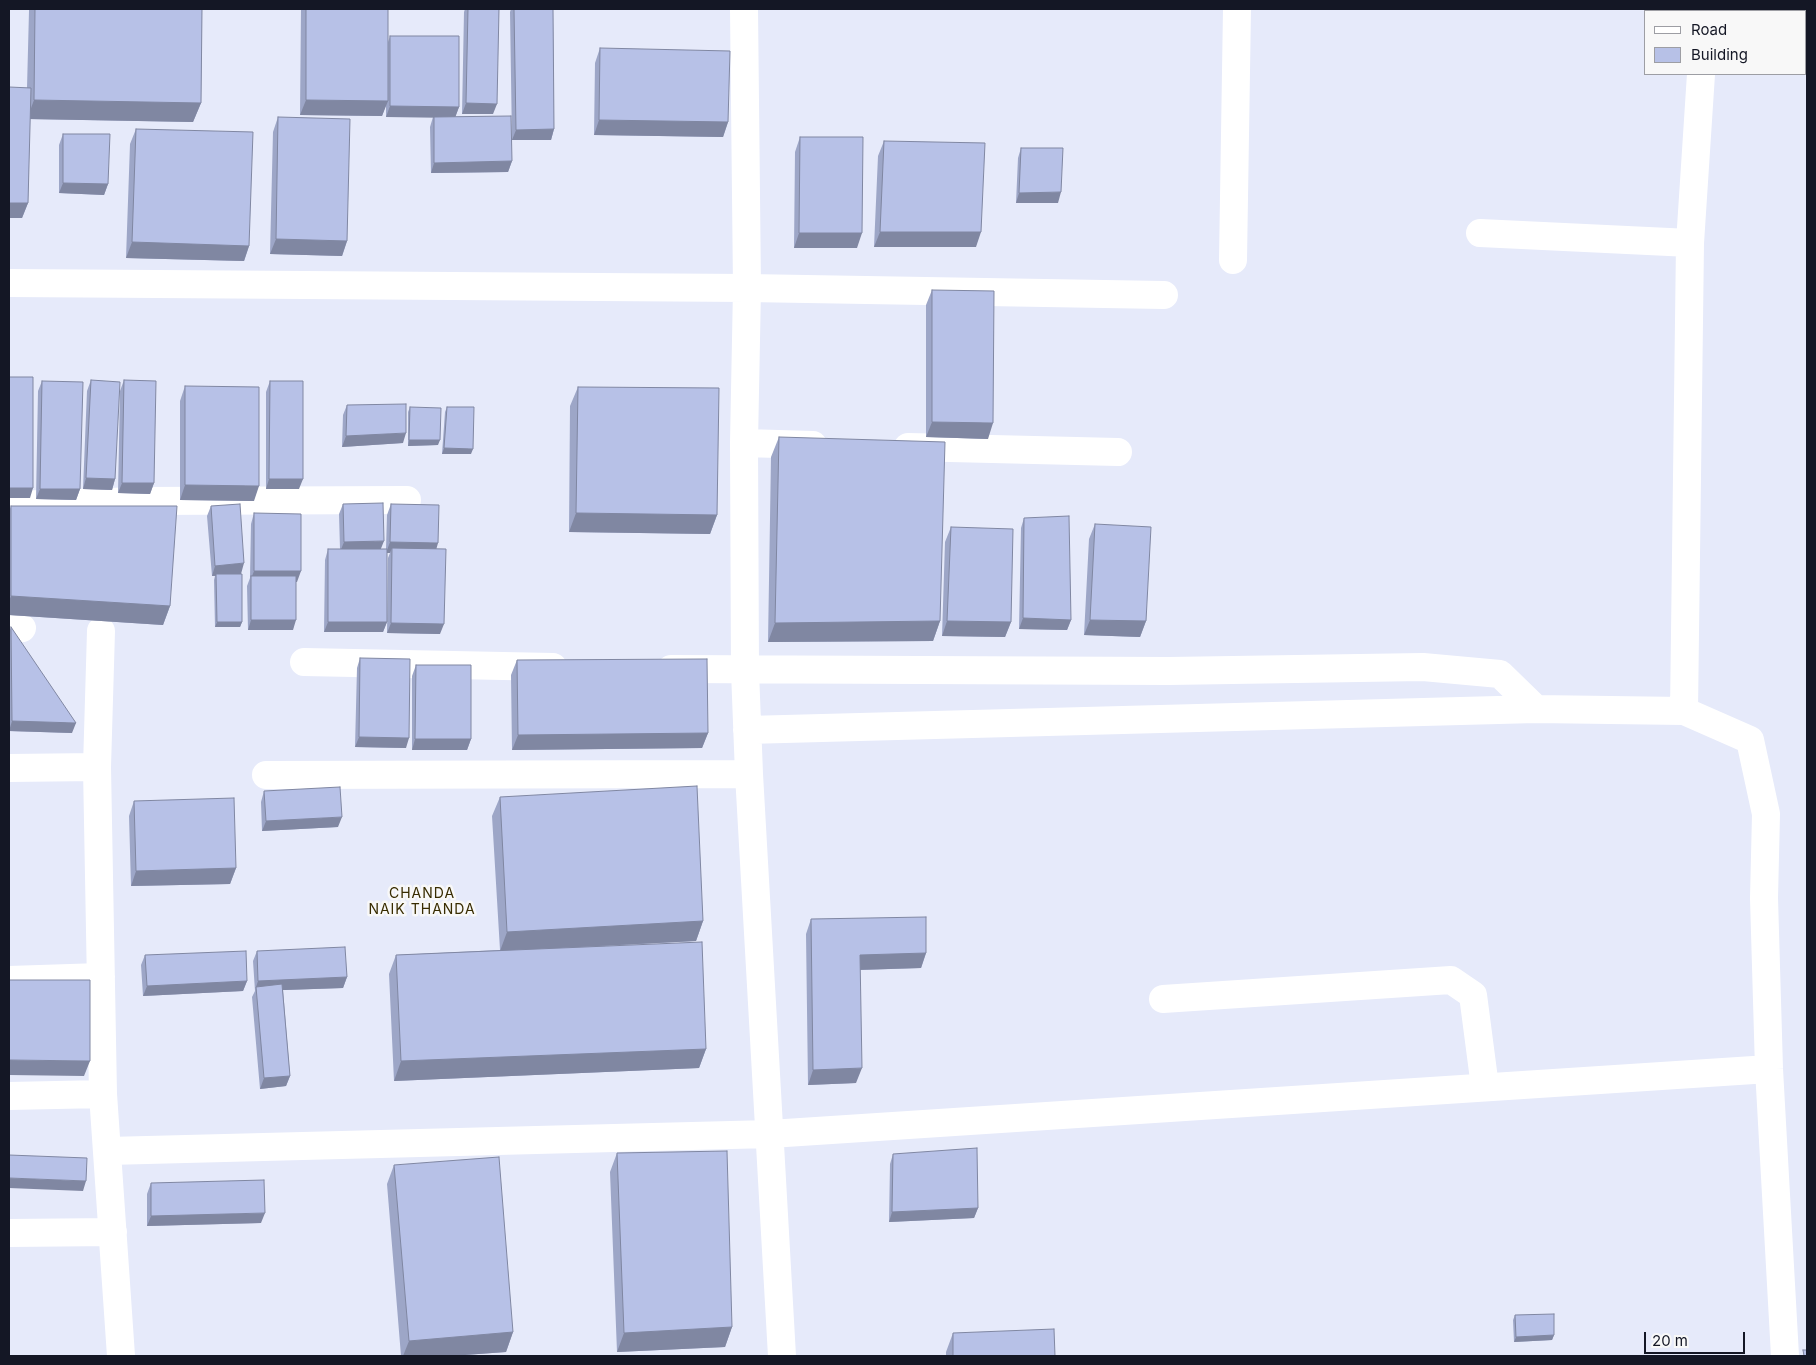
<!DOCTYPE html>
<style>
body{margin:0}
#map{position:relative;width:1816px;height:1365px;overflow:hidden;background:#e6eafa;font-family:Inter,sans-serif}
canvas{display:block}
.frame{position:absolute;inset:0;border:10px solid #141725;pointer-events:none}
.legend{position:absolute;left:1644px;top:10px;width:162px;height:65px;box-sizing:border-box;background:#f8f8f8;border:1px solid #9d9ea4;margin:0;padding:6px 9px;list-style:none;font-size:15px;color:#141725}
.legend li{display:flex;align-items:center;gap:10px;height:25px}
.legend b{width:25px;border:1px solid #9d9ea4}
.scale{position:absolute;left:1644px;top:1332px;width:101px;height:22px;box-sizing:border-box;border:2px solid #141725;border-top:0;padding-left:6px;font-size:15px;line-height:18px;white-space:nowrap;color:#141725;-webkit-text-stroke:4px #f8f8f8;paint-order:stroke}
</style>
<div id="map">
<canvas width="1816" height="1365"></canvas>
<div class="frame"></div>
<ul class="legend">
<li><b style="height:6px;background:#fff"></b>Road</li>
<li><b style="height:14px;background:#b7c1e7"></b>Building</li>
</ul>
<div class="scale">20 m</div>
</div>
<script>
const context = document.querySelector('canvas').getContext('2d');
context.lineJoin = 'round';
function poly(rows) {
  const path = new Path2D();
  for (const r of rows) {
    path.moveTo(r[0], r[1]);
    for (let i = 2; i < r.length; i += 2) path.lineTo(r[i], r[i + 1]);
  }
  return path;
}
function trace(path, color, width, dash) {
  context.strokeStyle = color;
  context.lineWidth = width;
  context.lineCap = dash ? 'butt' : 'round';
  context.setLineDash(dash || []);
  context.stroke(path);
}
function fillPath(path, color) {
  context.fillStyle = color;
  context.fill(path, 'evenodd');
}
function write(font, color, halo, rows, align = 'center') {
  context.font = font + ' Inter,sans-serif';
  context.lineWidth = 5;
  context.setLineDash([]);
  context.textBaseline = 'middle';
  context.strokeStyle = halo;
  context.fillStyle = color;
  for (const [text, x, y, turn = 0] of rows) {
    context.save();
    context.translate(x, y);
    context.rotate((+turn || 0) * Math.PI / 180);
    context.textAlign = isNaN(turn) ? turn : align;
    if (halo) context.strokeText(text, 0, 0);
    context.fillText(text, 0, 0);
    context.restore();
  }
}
trace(poly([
 [744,9,747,288,744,443,745,671,749,774,782,1356],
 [1706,11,1706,9],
 [1480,233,1690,243],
 [1233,260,1237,9],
 [9,283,747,288,1164,295],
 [744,443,813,445],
 [908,447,1118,452],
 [9,505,140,501,407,500],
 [9,627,22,628],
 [101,631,97,767,103,1094,121,1356],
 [304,662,553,667],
 [671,669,1169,671,1423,667,1500,674,1536,709,1684,711,1750,740,1766,814,1764,898,1769,1069,1785,1356],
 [1684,711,1690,243,1701,74],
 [747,730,1536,709],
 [9,768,97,767],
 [266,775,749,774],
 [9,980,101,977],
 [1163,999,1451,980,1473,995,1485,1087],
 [9,1096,103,1094],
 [108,1151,770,1134,1769,1069],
 [9,1233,113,1232]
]), '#fff', 28);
fillPath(poly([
 [29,9,202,9,201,103,193,122,30,119,28,203,22,218,27,88,29,11],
 [301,9,388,9,388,42,390,36,459,107,455,117,512,161,508,172,431,173,430,127,433,117,386,117,386,105,382,116,300,115],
 [465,9,499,9,493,114,462,114,464,12],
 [511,9,553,9,554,129,551,140,512,140,510,12],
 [600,48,728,122,723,137,594,135,595,63],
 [278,117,347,241,342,256,270,254,273,132],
 [136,129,249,246,244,261,126,258,130,144],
 [63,134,108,184,104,195,59,193,59,145],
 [800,137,857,248,794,248,795,152],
 [884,141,976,247,874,247,878,156],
 [1021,148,1058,203,1016,203,1018,158],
 [932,290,988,439,926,437,926,305],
 [91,380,115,479,112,490,83,489,87,391],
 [124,380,154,483,150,494,118,493,120,391],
 [42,381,80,489,76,500,36,499,38,391],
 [270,381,299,489,266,489,266,392],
 [185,386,254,501,180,500,180,401],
 [578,387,717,515,710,534,569,532,570,406],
 [347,405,403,443,342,447,343,415],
 [410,407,438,445,408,446,408,412],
 [447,407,471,454,442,454,445,412],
 [779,437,940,621,933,641,768,642,771,457],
 [343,504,381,549,386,549,387,515,391,504,436,549,440,634,387,633,388,558,390,553,387,553,387,622,383,632,324,632,325,560,328,549,340,549,339,514],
 [11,506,170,606,163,625,9,615,9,511],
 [211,506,241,574,232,574,242,622,240,627,215,627,214,580,215,576,212,576,207,516],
 [254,513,297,582,296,582,293,630,248,630,247,586,250,578,251,524],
 [1024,518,1071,620,1067,630,1019,629,1021,528],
 [1095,524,1146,621,1140,637,1084,635,1089,539],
 [951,527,1011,622,1005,637,942,636,945,542],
 [11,627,72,733,9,731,9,633],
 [360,658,406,748,355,747,357,668],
 [517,660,708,733,702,748,512,750,511,675],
 [416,665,471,739,467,750,412,750,412,676],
 [264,791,338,827,262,831,261,802],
 [500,797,703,921,696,941,605,946,706,1049,699,1068,394,1081,389,974,396,955,500,950,492,816],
 [134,801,236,868,230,884,131,886,129,816],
 [811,919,926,953,921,968,860,970,856,1083,808,1085,806,934],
 [257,951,347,977,343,988,283,990,290,1076,286,1086,260,1089,252,997,255,991,253,961],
 [145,955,247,981,243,991,143,996,141,965],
 [617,1153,732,1327,725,1347,617,1352,610,1172],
 [893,1154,978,1208,974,1218,889,1222,890,1164],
 [394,1165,513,1332,506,1352,451,1356,401,1356,387,1184],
 [151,1183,261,1223,147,1226,147,1194],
 [1515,1315,1554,1335,1552,1340,1514,1342,1513,1320],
 [953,1333,1055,1356,946,1356,946,1352]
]), '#9da6c7');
fillPath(poly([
 [34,100,201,103,193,122,27,119],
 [306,100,388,101,382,116,300,115],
 [466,103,497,104,493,114,462,114],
 [390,106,459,107,455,118,386,117],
 [599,120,728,122,723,137,594,135],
 [554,129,551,140,512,140,516,130],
 [512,161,508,172,431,173,434,163],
 [63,183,108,184,104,195,59,193],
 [1061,192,1058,203,1016,203,1019,193],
 [9,203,28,203,22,218,9,218],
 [880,232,981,232,976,247,874,247],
 [799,233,862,233,857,248,794,248],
 [276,239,347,241,342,256,270,254],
 [132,242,249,246,244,261,126,258],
 [932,422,993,423,988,439,926,437],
 [406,433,403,443,342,447,346,436],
 [409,440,440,440,438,445,408,446],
 [444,448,473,449,471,454,442,454],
 [86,478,115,479,112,490,83,489],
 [269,479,303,479,299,489,266,489],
 [122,483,154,483,150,494,118,493],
 [185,485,259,486,254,501,180,500],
 [9,488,33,488,30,498,9,498],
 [40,489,80,489,76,500,36,499],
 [576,513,717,515,710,534,569,532],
 [384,541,380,551,340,552,344,542],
 [390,542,438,543,435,554,392,548,390,553,386,553],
 [244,563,241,574,212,576,215,566],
 [254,571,301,571,297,582,251,581,251,579],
 [11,596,170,606,163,625,9,615,9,601],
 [1023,618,1071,620,1067,630,1019,629],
 [251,620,296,620,293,630,248,630],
 [1090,620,1146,621,1140,637,1084,635],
 [940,621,933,641,768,642,775,623],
 [947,621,1011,622,1005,637,942,636],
 [217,622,242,622,240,627,215,627],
 [328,622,387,622,383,632,324,632],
 [391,623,444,624,440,634,387,633],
 [12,721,76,723,72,733,9,731],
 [708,733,702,748,512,750,518,735],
 [359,737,409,738,406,748,355,747],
 [415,739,471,739,467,750,412,750],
 [342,817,338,827,262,831,266,821],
 [236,868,230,884,131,886,136,871],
 [703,921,696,941,500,951,507,932],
 [926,953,921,968,855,970,860,955],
 [347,977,343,988,256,991,256,987,258,981],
 [247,981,243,991,143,996,147,986],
 [706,1049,699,1068,394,1081,401,1061],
 [9,1060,90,1061,84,1076,9,1075],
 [862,1068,856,1083,808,1085,813,1070],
 [290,1076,286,1086,260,1089,264,1078],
 [9,1178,86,1181,83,1191,9,1188],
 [978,1208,974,1218,889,1222,892,1212],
 [265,1213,261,1223,147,1226,151,1216],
 [732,1327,725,1347,617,1352,624,1333],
 [513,1332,506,1352,451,1356,403,1356,409,1341],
 [1554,1335,1552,1340,1514,1342,1516,1337]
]), '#8087a2');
const building = poly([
 [35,9,202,9,201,103,34,100,35,9],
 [306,9,388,9,388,101,306,100,306,9],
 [468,9,499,9,497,104,466,103,468,9],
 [514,9,553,9,554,129,516,130,514,9],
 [390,36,459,36,459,107,390,106,390,36],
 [600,48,730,51,728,122,599,120,600,48],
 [9,87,31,88,28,203,9,203,9,87],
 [511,116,512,161,434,163,434,117,511,116],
 [278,117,350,119,347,241,276,239,278,117],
 [136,129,253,132,249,246,132,242,136,129],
 [63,134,110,134,108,184,63,183,63,134],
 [800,137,863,137,862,233,799,233,800,137],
 [884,141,985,143,981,232,880,232,884,141],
 [1021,148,1063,148,1061,192,1019,193,1021,148],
 [932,290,994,291,993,423,932,422,932,290],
 [9,377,33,377,33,488,9,488,9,377],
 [91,380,120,382,115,479,86,478,91,380],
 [124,380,156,381,154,483,122,483,124,380],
 [42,381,83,382,80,489,40,489,42,381],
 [270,381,303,381,303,479,269,479,270,381],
 [185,386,259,387,259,486,185,485,185,386],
 [578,387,719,388,717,515,576,513,578,387],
 [406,404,406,433,346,436,347,405,406,404],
 [410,407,441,408,440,440,409,440,410,407],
 [447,407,474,407,473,449,444,448,447,407],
 [779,437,945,442,940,621,775,623,779,437],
 [383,503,384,541,344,542,343,504,383,503],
 [240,504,244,563,215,566,211,506,240,504],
 [391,504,439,505,438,543,390,542,391,504],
 [11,506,177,506,170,606,11,596,11,506],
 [254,513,301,514,301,571,254,571,254,513],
 [1069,516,1071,620,1023,618,1024,518,1069,516],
 [1095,524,1151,527,1146,621,1090,620,1095,524],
 [951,527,1013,529,1011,622,947,621,951,527],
 [392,548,446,549,444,624,391,623,392,548],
 [328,549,387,549,387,622,328,622,328,549],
 [216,574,242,574,242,622,217,622,216,574],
 [251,576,296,576,296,620,251,620,251,576],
 [11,627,76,723,12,721,11,627],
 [360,658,410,659,409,738,359,737,360,658],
 [707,659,708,733,518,735,517,660,707,659],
 [416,665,471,665,471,739,415,739,416,665],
 [697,786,703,921,507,932,500,797,697,786],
 [340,787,342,817,266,821,264,791,340,787],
 [234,798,236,868,136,871,134,801,234,798],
 [926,917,926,953,860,955,862,1068,813,1070,811,919,926,917],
 [702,942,706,1049,401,1061,396,955,702,942],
 [345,947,347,977,258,981,257,951,345,947],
 [246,951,247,981,147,986,145,955,246,951],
 [9,980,90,980,90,1061,9,1060,9,980],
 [282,984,290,1076,264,1078,256,987,282,984],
 [977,1148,978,1208,892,1212,893,1154,977,1148],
 [727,1151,732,1327,624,1333,617,1153,727,1151],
 [9,1155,87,1158,86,1181,9,1178,9,1155],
 [499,1157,513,1332,409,1341,394,1165,499,1157],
 [264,1180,265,1213,151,1216,151,1183,264,1180],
 [1554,1314,1554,1335,1516,1337,1515,1315,1554,1314],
 [1054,1329,1055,1356,953,1356,953,1333,1054,1329],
 [1803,1350,1807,1350,1807,1356,1804,1356,1803,1350]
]);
fillPath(building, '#b7c1e7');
trace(building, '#8087a2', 1);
context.letterSpacing = '1px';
write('14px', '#382c01', '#f8f8f8', [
 ["CHANDA",422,894],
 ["NAIK THANDA",422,910]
]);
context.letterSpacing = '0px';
</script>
